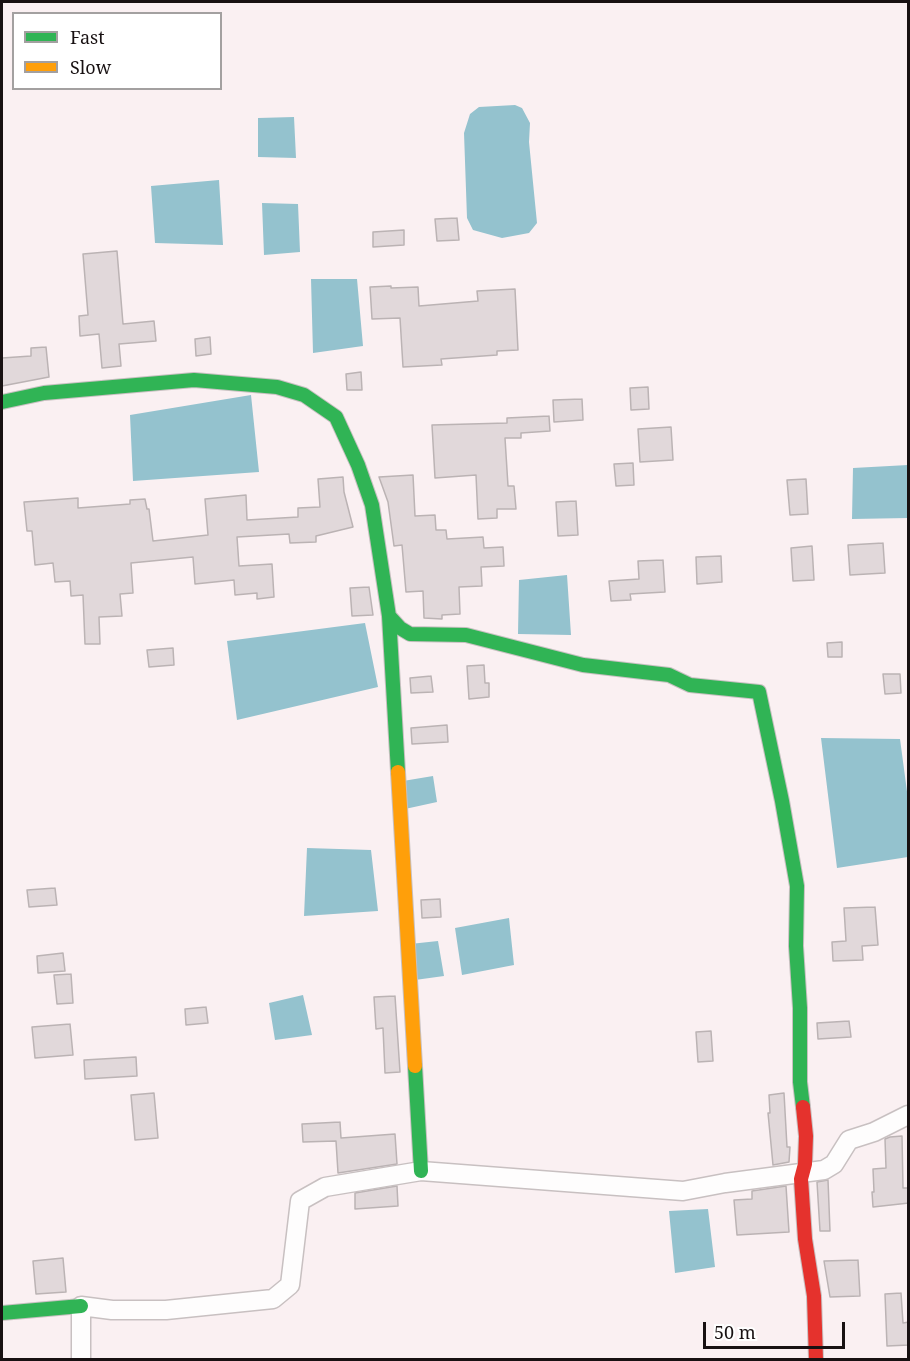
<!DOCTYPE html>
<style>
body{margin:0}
#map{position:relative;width:910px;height:1361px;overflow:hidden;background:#faf0f2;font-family:"Noto Serif",serif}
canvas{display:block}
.frame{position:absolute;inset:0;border:3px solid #181112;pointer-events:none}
.legend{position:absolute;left:12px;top:12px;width:210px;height:78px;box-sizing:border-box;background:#fff;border:2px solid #a3a0a0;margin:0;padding:8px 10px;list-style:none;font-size:18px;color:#181112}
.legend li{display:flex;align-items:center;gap:12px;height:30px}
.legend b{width:30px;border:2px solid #a3a0a0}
.scale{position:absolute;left:703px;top:1322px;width:142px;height:27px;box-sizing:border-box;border:3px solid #181112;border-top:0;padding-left:8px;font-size:18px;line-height:21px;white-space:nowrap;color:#181112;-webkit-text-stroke:4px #fff;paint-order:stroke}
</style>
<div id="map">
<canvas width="910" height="1361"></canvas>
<div class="frame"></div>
<ul class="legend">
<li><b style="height:8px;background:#30b455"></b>Fast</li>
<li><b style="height:8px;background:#ff9f0a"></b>Slow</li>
</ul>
<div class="scale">50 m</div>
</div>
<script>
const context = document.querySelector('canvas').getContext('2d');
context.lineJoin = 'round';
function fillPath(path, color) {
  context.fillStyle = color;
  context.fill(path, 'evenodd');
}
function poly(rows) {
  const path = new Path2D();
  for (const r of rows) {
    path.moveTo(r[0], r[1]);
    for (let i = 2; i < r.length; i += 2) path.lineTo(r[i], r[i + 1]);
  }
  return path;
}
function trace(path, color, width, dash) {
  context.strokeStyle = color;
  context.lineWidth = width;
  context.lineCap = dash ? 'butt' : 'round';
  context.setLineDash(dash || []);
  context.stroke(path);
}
fillPath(poly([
 [515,105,522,108,530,123,529,142,537,223,529,233,502,238,473,230,467,218,464,133,470,114,479,107],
 [294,117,296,158,258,157,258,118],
 [219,180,223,245,155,243,151,186],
 [262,203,298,204,300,252,264,255],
 [311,279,357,279,363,346,313,353],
 [251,395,259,472,133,481,130,415],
 [908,465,908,518,852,519,853,468],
 [567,575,571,635,518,634,519,580],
 [365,623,378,687,237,720,227,641],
 [821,738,900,739,908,799,908,857,837,868],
 [433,776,437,802,405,809,403,781],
 [307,848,371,850,378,911,304,916],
 [509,918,514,965,462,975,455,928],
 [438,941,444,976,415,980,410,944],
 [303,995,312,1035,275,1040,269,1003],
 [708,1209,715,1267,675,1273,669,1211]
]), '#94c2ce');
const building = poly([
 [457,218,459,240,437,241,435,219,457,218],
 [404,230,404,245,373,247,373,232,404,230],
 [117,251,123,324,154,321,156,341,119,344,121,366,102,368,99,334,80,336,79,316,88,315,83,254,117,251],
 [391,286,391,288,418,287,419,306,478,301,477,291,515,289,518,350,497,351,497,355,441,359,442,365,403,367,400,318,372,319,370,287,391,286],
 [210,337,211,354,196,356,195,339,210,337],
 [46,347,49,377,2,386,2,358,31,356,31,348,46,347],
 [361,372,362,390,347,390,346,374,361,372],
 [648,387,649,409,631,410,630,388,648,387],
 [582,399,583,420,554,422,553,400,582,399],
 [549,416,550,431,521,433,521,438,505,438,508,486,514,486,516,509,497,509,497,518,478,519,476,475,435,478,432,425,507,423,507,418,549,416],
 [671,427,673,460,640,462,638,429,671,427],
 [633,463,634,485,616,486,614,464,633,463],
 [413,475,415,516,435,515,436,530,446,530,447,539,483,537,484,548,503,547,504,566,481,567,482,586,459,587,460,614,442,615,442,619,424,618,423,591,406,592,402,545,394,546,388,502,379,477,413,475],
 [343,477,344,492,353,527,316,536,316,542,290,543,289,534,237,537,239,566,272,564,274,597,257,599,257,593,235,595,234,580,195,584,193,557,131,563,133,593,120,594,122,616,99,617,100,644,85,644,83,595,71,596,70,581,55,582,53,563,35,565,32,531,27,531,24,502,78,498,78,508,130,504,130,500,145,499,147,509,149,509,153,541,208,535,205,499,246,495,247,520,298,517,298,508,320,507,318,479,343,477],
 [806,479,808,514,790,515,787,480,806,479],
 [576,501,578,535,558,536,556,502,576,501],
 [883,543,885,573,850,575,848,545,883,543],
 [812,546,814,580,793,581,791,548,812,546],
 [721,556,722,582,697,584,696,557,721,556],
 [663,560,665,592,630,594,631,600,611,601,609,581,639,579,638,561,663,560],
 [369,587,373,615,352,616,350,588,369,587],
 [842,642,842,657,828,657,827,643,842,642],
 [173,648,174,665,149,667,147,650,173,648],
 [484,665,485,683,489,683,489,697,469,699,467,666,484,665],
 [883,674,900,674,901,693,885,694,883,674],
 [431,676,433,692,411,693,410,678,431,676],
 [447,725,448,742,412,744,411,728,447,725],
 [55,888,57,905,29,907,27,890,55,888],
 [440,899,441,917,422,918,421,900,440,899],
 [875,907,878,945,862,946,863,960,833,961,832,942,846,941,844,908,875,907],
 [63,953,65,971,38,973,37,956,63,953],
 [71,974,73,1003,57,1004,54,975,71,974],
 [395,996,400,1072,385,1073,383,1028,376,1029,374,997,395,996],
 [206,1007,208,1023,186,1025,185,1009,206,1007],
 [849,1021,851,1037,818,1039,817,1023,849,1021],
 [70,1024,73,1055,35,1058,32,1027,70,1024],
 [711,1031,713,1061,698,1062,696,1032,711,1031],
 [136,1057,137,1076,85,1079,84,1060,136,1057],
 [154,1093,158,1138,135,1140,131,1095,154,1093],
 [784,1093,787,1147,790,1147,789,1162,773,1165,768,1113,770,1113,769,1095,784,1093],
 [340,1122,341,1138,395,1134,397,1164,338,1173,336,1141,303,1142,302,1124,340,1122],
 [902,1136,903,1188,909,1188,909,1203,873,1207,872,1192,874,1192,873,1169,886,1168,885,1139,890,1137,902,1136],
 [828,1180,830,1231,820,1231,817,1182,828,1180],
 [397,1186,398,1206,355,1209,355,1193,397,1186],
 [786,1186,789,1232,737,1235,734,1200,752,1199,752,1191,786,1186],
 [63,1258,66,1292,36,1294,33,1261,63,1258],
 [858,1260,860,1296,830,1297,824,1261,858,1260],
 [901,1293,903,1323,909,1322,909,1345,887,1346,885,1294,901,1293]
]);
fillPath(building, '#e1d8da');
trace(building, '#bbb3b4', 1.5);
const street = poly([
 [81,1360,81,1306,112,1310,166,1310,273,1299,290,1285,300,1201,325,1187,421,1171,683,1191,725,1183,824,1170,834,1164,849,1140,874,1132,908,1115]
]);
const fast = poly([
 [2,402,44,393,194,380,277,387,304,395,336,417,358,465,372,505,389,616,398,772],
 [389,616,400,628,410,634,466,635,583,665,669,675,690,685,759,692,782,801,797,886,796,946,800,1008,800,1082,803,1107],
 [415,1066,421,1171],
 [2,1313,81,1306]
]);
const slow = poly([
 [398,772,415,1066]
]);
const jam = poly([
 [803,1107,806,1136,805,1164,801,1179,805,1239,814,1296,816,1360]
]);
trace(street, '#c8c0c1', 21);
trace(fast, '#c8c0c1', 16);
trace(slow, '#c8c0c1', 16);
trace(jam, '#c8c0c1', 16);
trace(street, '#fefdfd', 18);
trace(fast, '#30b455', 14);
trace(slow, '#ff9f0a', 14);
trace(jam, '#e5322d', 14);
</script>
